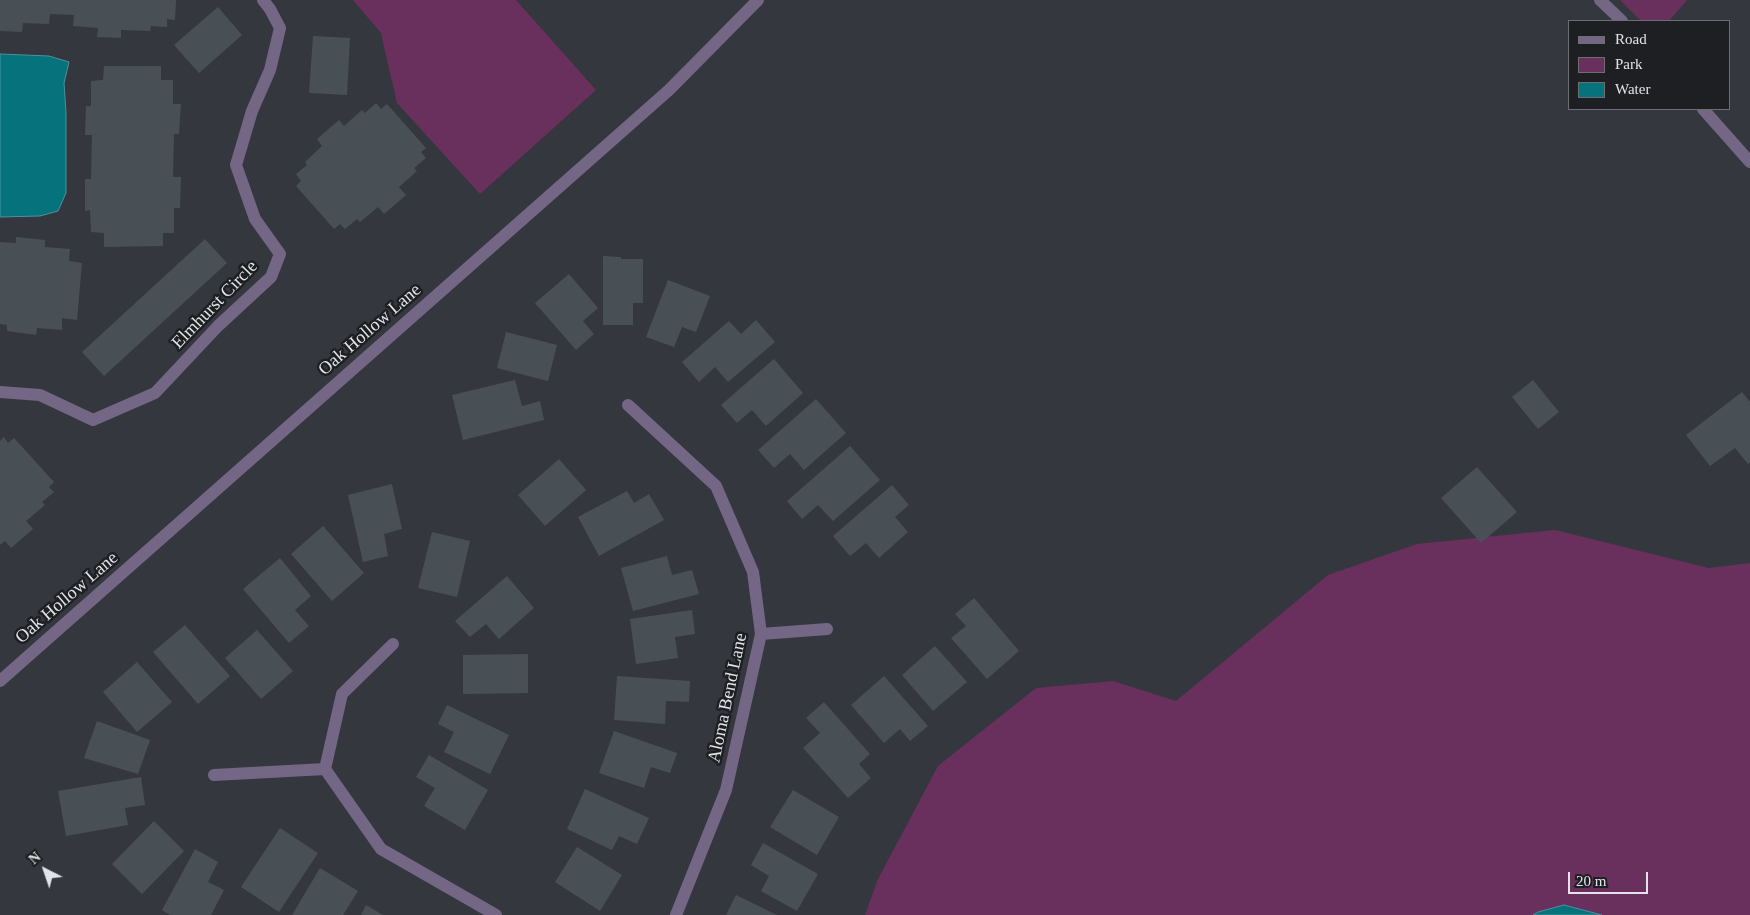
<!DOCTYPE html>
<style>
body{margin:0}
#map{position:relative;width:1750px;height:915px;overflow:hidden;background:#35373e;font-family:Georgia,serif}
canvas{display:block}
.legend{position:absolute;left:1568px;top:20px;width:162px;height:90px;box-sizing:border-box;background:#1e1f22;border:1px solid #6d6e72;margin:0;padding:6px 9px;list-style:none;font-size:15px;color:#e3e4e9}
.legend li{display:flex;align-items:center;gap:10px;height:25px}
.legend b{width:25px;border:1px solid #6d6e72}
.north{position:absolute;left:20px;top:845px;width:50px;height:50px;-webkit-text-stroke:4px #1e1f22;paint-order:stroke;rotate:319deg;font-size:14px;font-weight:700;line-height:20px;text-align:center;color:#e3e4e9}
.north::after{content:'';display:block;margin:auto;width:18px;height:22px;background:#e3e4e9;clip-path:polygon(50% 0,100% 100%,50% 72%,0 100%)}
.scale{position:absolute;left:1568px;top:872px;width:80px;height:22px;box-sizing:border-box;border:2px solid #e3e4e9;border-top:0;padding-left:6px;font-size:15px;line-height:18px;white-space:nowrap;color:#e3e4e9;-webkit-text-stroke:4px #1e1f22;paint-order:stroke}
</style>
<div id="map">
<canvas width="1750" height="915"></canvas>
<ul class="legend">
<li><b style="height:6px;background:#746785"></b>Road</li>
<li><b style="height:14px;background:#69305d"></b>Park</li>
<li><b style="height:14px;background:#05727c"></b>Water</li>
</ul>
<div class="north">N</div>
<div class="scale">20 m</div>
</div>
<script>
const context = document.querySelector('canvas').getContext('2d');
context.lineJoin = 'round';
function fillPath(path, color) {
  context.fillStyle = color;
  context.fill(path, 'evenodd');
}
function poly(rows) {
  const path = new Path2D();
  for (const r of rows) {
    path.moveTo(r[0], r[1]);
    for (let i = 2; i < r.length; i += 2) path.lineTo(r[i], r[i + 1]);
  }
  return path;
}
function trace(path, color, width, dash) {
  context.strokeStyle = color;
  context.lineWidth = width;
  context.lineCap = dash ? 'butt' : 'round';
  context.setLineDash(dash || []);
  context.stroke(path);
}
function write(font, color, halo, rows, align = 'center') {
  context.font = font + ' Georgia,serif';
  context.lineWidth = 5;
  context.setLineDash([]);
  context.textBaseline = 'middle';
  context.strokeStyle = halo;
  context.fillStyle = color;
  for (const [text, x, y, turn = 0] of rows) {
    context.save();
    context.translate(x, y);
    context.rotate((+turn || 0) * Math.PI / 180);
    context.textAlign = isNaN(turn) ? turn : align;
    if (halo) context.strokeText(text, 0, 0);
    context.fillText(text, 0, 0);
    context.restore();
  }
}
fillPath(poly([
 [353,0,516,0,596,90,480,194,397,103,381,33],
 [1620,0,1687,0,1669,21,1641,21],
 [1555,530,1709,568,1750,563,1750,915,1602,915,1564,905,1538,912,1533,915,865,915,878,879,938,766,1036,688,1113,681,1176,701,1328,575,1417,544]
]), '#69305d');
const water = poly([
 [0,54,49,56,69,62,64,83,66,113,66,193,58,211,40,216,0,217,0,54],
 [1564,905,1602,915,1533,915,1538,912,1564,905]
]);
fillPath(water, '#05727c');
trace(water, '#48949d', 1);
fillPath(poly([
 [0,0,176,0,175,20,167,19,167,27,151,26,150,31,121,30,121,38,97,37,98,28,73,26,74,15,50,14,49,24,23,23,22,32,0,31],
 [218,7,242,35,199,73,174,45],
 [313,36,350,38,347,95,309,93],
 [104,66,161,66,161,80,173,80,173,104,181,104,179,134,174,134,173,177,181,177,180,208,174,208,174,233,163,233,163,246,104,247,104,233,91,232,90,210,85,211,85,179,91,179,92,135,85,135,86,106,91,106,91,81,103,80],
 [376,103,381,109,387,104,426,148,421,152,426,158,414,168,417,171,399,187,406,195,384,214,378,207,360,222,357,219,345,229,340,224,334,229,296,186,301,181,296,174,307,165,305,162,322,146,317,139,339,120,344,126,362,110,365,113],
 [16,237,45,240,45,247,70,249,69,261,82,263,77,320,62,318,62,330,37,328,36,335,7,331,7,325,0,324,0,242,16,243],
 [205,239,227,263,104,376,82,352],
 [603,256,621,257,621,259,643,259,643,303,633,303,633,325,603,325],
 [569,274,598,308,583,321,594,334,576,350,535,303],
 [668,280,710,296,696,332,682,327,674,347,646,337],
 [756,320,775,342,728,382,715,367,699,382,682,362,729,321,741,334],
 [506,332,557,345,548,381,497,368],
 [774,359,803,393,766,426,752,410,737,423,721,405],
 [515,380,522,406,540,401,544,420,463,440,452,395],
 [1533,380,1559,412,1538,429,1512,397],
 [1742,392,1750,402,1750,462,1748,464,1735,448,1710,466,1686,435],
 [816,399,846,433,804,470,790,454,774,468,758,450],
 [4,437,8,443,14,438,54,482,49,487,54,492,42,502,45,505,26,521,33,529,11,548,5,541,0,545,0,441],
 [850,446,880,480,833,521,818,505,802,519,787,501],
 [559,459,586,490,545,526,518,495],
 [1477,467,1517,512,1481,543,1441,498],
 [392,484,402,529,384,534,388,556,363,562,348,495],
 [892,485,909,505,895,517,908,532,879,558,866,543,850,556,833,536],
 [627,491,634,503,649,494,664,520,599,556,578,517],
 [323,526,364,573,332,601,291,554],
 [432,532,470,541,457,597,418,588],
 [667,556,672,575,692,570,699,594,633,611,621,568],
 [280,558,311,596,295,610,309,626,289,643,243,589],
 [507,576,534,608,499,639,486,624,470,637,455,621],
 [974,598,1019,651,987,679,951,638,966,626,955,614],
 [692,610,695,634,675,637,678,658,636,664,630,619],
 [185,625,230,676,198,704,153,652],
 [257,630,293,671,261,699,225,658],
 [935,646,967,682,933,711,902,675],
 [528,654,528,693,463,694,463,655],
 [137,662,172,702,137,732,103,692],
 [617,676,690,681,689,702,666,701,665,724,614,720],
 [884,676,928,726,910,741,900,729,884,743,851,705],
 [824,702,870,754,859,764,871,778,848,798,803,748,820,733,806,718],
 [447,705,509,735,490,774,444,752,454,732,438,724],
 [97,721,150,740,138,774,84,758],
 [614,731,677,753,670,773,651,767,644,788,599,773],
 [429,755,488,790,465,830,424,806,435,788,416,777],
 [141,777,145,805,125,808,128,825,66,836,58,791],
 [585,789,649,818,637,844,619,836,612,850,567,829],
 [793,790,839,817,817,855,770,827],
 [154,821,184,851,142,894,112,864],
 [280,828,318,853,279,912,241,887],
 [763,843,818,874,797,911,761,891,769,876,751,865],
 [577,847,622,875,600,911,555,882],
 [195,849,218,862,208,882,224,890,211,915,170,915,162,910],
 [320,868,358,891,343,915,292,915],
 [736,895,777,915,726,915],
 [366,905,383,915,361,915]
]), '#495055');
trace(poly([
 [0,392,40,395,93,420,155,393,218,326,271,277,280,254,255,219,236,165,252,111,270,70,280,28,270,9,263,0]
]), '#746785', 12);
trace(poly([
 [1600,0,1622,21],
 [1703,109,1750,162],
 [628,405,716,486,753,572,761,634,726,790,676,915],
 [761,634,827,629],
 [393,644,342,694,325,769,381,849,496,915],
 [0,681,669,90,758,0],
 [214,775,325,769]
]), '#746785', 12);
write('18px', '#e3e4e9', '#1e1f22', [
 ["Elmhurst Circle",215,305,-46],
 ["Oak Hollow Lane",370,330,-41],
 ["Oak Hollow Lane",67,598,-41],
 ["Aloma Bend Lane",728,698,-78]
]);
</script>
